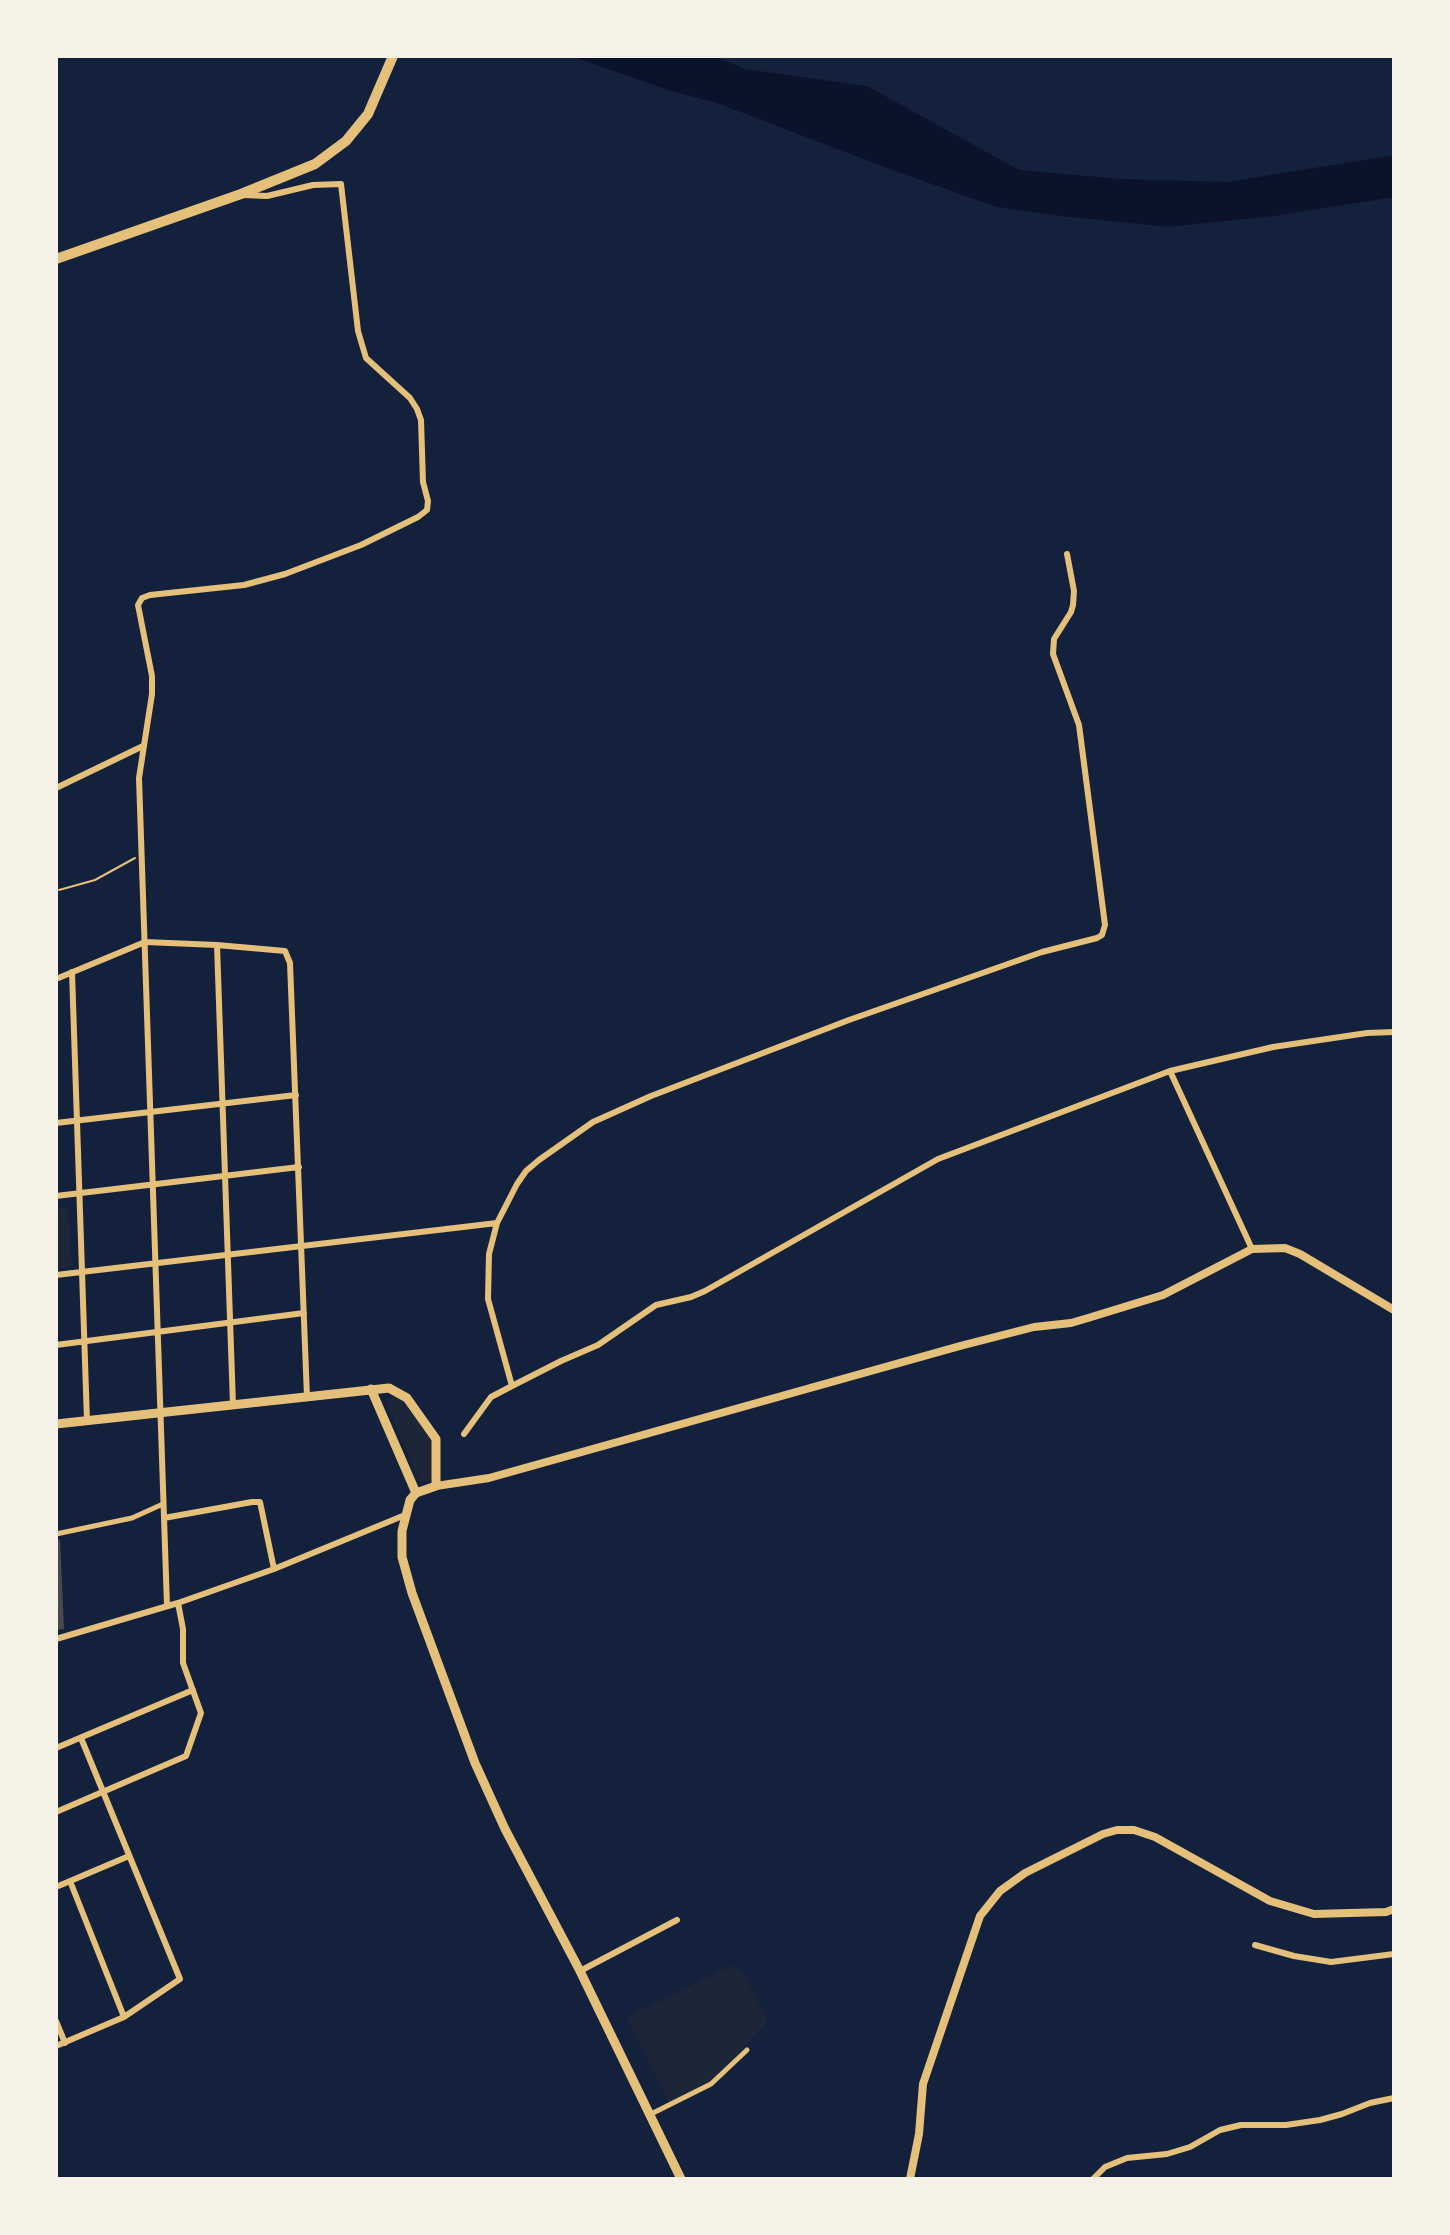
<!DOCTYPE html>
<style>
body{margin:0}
#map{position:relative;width:1450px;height:2235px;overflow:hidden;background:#14213d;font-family:Ubuntu,sans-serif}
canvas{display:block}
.frame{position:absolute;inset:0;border:58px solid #f6f1e7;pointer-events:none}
</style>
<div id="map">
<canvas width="1450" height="2235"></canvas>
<div class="frame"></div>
</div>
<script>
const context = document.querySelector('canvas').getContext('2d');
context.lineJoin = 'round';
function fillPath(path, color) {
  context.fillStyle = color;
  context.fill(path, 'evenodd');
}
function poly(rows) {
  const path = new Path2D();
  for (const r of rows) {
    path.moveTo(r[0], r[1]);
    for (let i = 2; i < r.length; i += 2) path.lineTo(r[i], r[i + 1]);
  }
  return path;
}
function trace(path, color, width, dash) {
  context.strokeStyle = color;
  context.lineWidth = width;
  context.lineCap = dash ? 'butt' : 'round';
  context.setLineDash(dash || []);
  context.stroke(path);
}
fillPath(poly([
 [68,1207,72,1266,56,1269,56,1209],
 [395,1395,406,1404,433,1442,433,1479,428,1482,421,1482,418,1479,387,1404,388,1399],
 [734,1965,746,1977,768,2021,711,2082,669,2103,626,2017]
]), '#1d2539');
fillPath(poly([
 [571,56,714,56,745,69,867,86,1019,170,1121,179,1228,182,1394,155,1394,197,1274,216,1168,227,1061,216,996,207,887,168,717,103,671,91]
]), '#0b132b');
fillPath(poly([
 [60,1539,64,1629,56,1630,56,1540]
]), '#48494c');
trace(poly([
 [59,890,95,880,135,858]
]), '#e5c07b', 2);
trace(poly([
 [56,1534,132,1518,163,1504],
 [651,2114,711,2084,747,2050]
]), '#e5c07b', 5);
trace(poly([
 [56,788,143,746],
 [217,945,233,1405],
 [72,972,87,1421],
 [56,979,145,942,217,945,285,951,290,963,307,1397],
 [1170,1071,1252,1249],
 [56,1123,296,1095],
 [56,1196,299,1167],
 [497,1223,489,1254,488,1299,512,1386,561,1361,598,1345,656,1305,691,1297,705,1291,938,1159,1170,1071,1273,1047,1367,1033,1394,1032],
 [56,1275,497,1223,517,1184,526,1171,539,1160,593,1122,651,1096,849,1020,1042,952,1097,938,1102,935,1105,925,1079,725,1053,654,1054,639,1071,612,1073,605,1074,591,1067,554],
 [56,1345,304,1313],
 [464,1434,491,1397,512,1386],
 [164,1518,252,1502,260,1502,274,1569],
 [167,1606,139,778,152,694,152,676,138,605,142,598,150,595,244,585,285,574,361,545,418,517,427,510,428,501,423,482,421,420,417,409,410,398,366,358,358,331,341,184,313,185,267,196,243,195],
 [56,1639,178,1603,274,1569,405,1515],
 [56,1748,193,1690],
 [56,1812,186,1756,201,1713,183,1663,183,1629,178,1603],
 [70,1881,124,2017],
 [56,1887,129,1856],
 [1255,1945,1294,1956,1331,1962,1394,1954],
 [580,1971,677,1920],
 [56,2021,65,2043],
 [56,2046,124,2017,180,1979,81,1738],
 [1093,2179,1105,2167,1127,2158,1167,2154,1190,2147,1220,2130,1241,2125,1286,2125,1320,2120,1342,2114,1370,2103,1394,2098]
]), '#e5c07b', 6);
trace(poly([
 [436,1486,489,1478,960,1346,1034,1327,1071,1323,1088,1318,1163,1295,1252,1249,1285,1248,1300,1254,1394,1310],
 [910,2179,919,2134,923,2084,980,1916,1000,1891,1025,1873,1103,1834,1117,1830,1134,1830,1155,1837,1270,1901,1314,1914,1386,1912,1394,1909]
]), '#e5c07b', 8);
trace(poly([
 [371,1389,416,1493],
 [56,1424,389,1388,407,1398,436,1439,436,1486,416,1493],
 [416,1493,410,1500,402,1531,402,1557,412,1593,475,1763,505,1829,580,1971,681,2179]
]), '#e5c07b', 9);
trace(poly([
 [56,259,241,194,315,164,346,141,368,114,393,56]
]), '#e5c07b', 10);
</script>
